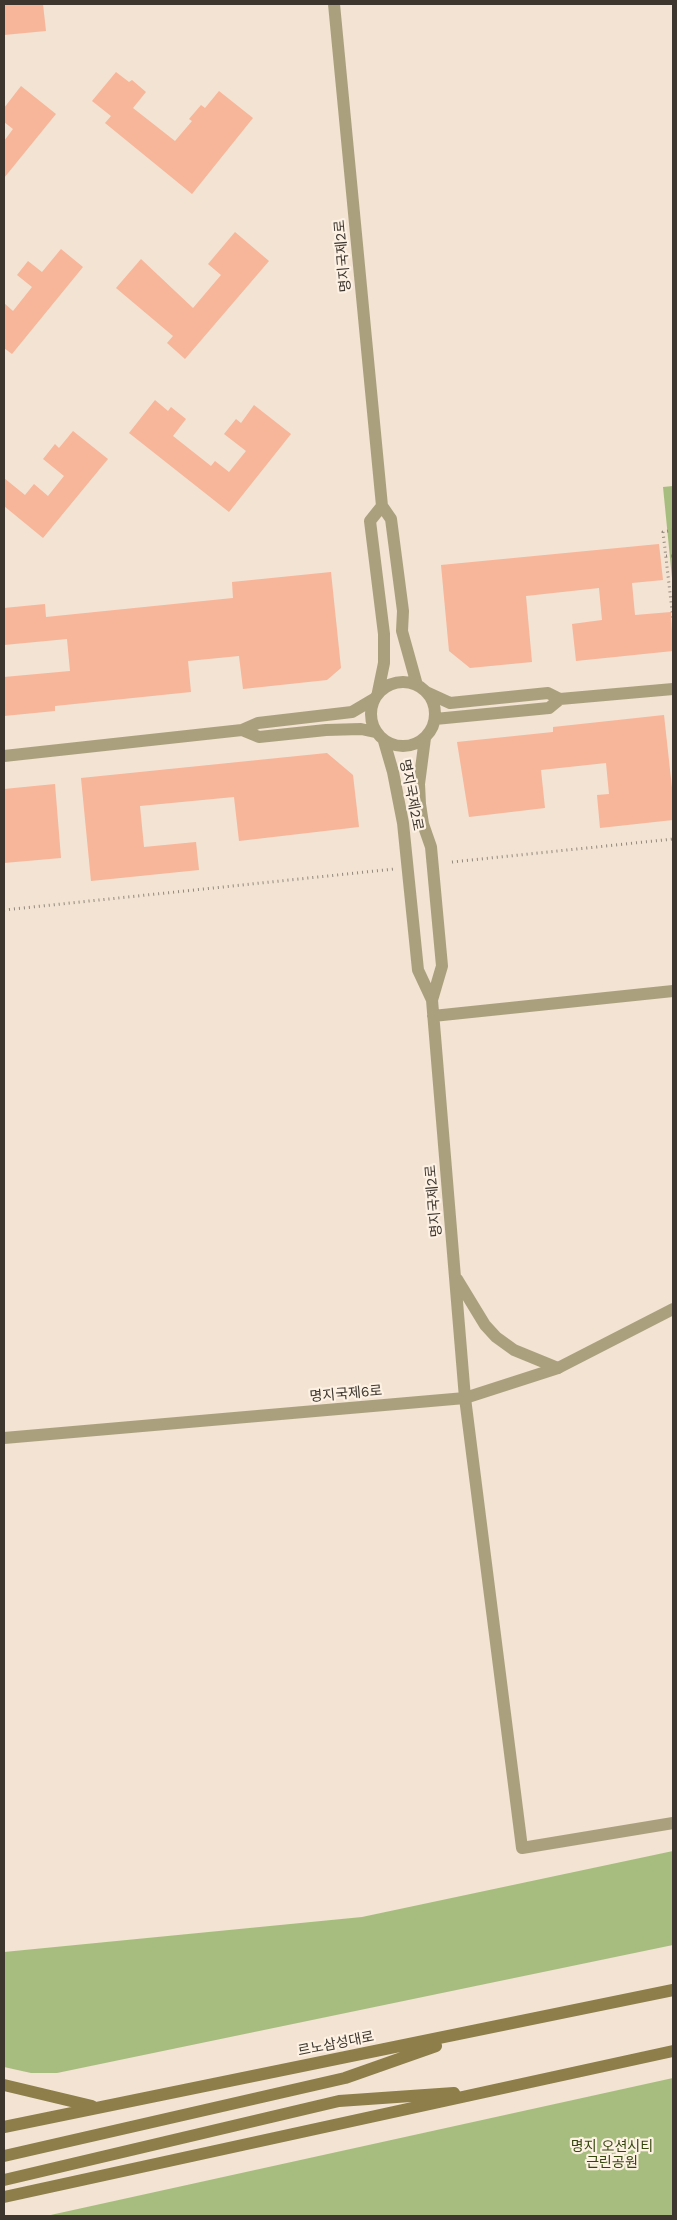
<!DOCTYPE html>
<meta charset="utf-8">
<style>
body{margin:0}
#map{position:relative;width:677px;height:2220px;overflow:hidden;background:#f2e3d2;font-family:"Work Sans",sans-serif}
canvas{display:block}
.frame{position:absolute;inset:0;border:5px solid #3c362f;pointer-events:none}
</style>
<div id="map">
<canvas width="677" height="2220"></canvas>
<div class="frame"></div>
</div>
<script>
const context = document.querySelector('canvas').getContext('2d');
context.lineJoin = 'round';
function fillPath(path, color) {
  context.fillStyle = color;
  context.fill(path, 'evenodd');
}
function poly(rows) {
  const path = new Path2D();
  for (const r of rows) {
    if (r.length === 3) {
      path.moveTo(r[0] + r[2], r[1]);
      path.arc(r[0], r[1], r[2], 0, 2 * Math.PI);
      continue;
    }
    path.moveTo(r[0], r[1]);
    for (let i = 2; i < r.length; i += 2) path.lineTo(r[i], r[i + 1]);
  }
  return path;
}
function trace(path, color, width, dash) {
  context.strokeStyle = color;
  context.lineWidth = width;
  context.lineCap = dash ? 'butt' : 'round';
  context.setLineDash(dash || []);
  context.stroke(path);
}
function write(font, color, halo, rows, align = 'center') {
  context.font = font + ' "Work Sans","Noto Sans KR",sans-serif';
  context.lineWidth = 4.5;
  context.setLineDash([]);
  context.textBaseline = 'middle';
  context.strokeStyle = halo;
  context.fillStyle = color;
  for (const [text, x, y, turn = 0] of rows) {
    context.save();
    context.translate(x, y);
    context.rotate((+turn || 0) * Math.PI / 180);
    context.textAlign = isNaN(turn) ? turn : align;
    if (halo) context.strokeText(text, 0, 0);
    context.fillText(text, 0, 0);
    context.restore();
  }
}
fillPath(poly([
 [673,486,673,578,672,578,663,487],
 [673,1851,673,1945,57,2073,31,2073,4,2067,4,1952,362,1917],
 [673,2078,673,2216,46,2216]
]), '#a7bd7f');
fillPath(poly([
 [4,4,43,4,46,31,4,35],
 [116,72,129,82,132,80,146,92,133,108,175,141,192,121,189,119,201,105,205,108,219,91,253,118,192,194,105,123,111,116,92,101],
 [21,86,56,114,4,178,4,141,13,129,4,122,4,108],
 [235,232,269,261,185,359,167,343,173,336,116,288,141,259,193,308,221,275,208,264],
 [61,249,83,267,12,354,4,348,4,303,13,311,32,287,17,275,28,261,42,272],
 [155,400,168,411,171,407,186,419,173,436,211,466,215,461,229,472,246,451,224,434,236,419,241,423,254,405,291,434,229,512,129,433],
 [73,431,108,459,43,538,4,506,4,478,25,495,34,484,48,496,64,476,43,459,55,444,59,448],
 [659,544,663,580,632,583,635,615,671,612,673,651,576,661,572,624,602,620,599,588,526,596,532,662,470,668,449,651,441,565],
 [331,572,341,668,327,680,243,689,239,656,188,661,191,692,55,706,55,711,4,716,4,677,70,671,67,639,4,645,4,608,45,604,46,617,233,598,232,582],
 [664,715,673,797,673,820,600,828,597,795,609,794,606,763,541,770,545,808,469,817,457,742,553,732,553,727],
 [327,753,353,775,359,827,239,841,234,797,140,806,144,847,196,842,199,870,91,881,81,778],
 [55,784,61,858,4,863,4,789]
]), '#f7b59a');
trace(poly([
 [673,530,663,532,673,619],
 [666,556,673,556],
 [452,862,673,839],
 [4,910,394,869]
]), '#92887c', 3, [1, 4]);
trace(poly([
 [334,4,382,506],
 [403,714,32],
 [378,692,384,663,384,634,370,521,382,506,391,519,403,611,402,631,417,685],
 [426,692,450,703,548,693,560,699,549,708,435,719],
 [374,699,352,712,258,723,242,730,259,737,326,730,361,729,375,732],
 [560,699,673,689],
 [384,741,393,772,403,823,418,970,432,1000,442,966,431,847,423,824,420,804,419,784,425,738],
 [4,756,242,730],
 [432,1000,465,1398,522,1848,673,1823],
 [433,1016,673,991],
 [457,1279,485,1325,496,1337,514,1350,558,1368]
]), '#aba07e', 12);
trace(poly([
 [4,1438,465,1398,558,1368,673,1309]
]), '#aba07e', 12);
trace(poly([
 [4,2085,92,2106],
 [4,2127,673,1990],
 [4,2156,345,2078,436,2046],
 [4,2180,339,2101,454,2093],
 [4,2197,673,2051]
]), '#8e7e4a', 12);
write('14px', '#3c362f', '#fdf1e3', [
 ["명지국제2로",343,256,-95],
 ["명지국제2로",411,795,79],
 ["명지국제2로",434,1201,-95],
 ["명지국제6로",346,1394,-5],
 ["르노삼성대로",336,2044,-11]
]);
write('14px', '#35460d', '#fdf1e3', [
 ["명지 오션시티",612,2147],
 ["근린공원",612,2163]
]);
</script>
